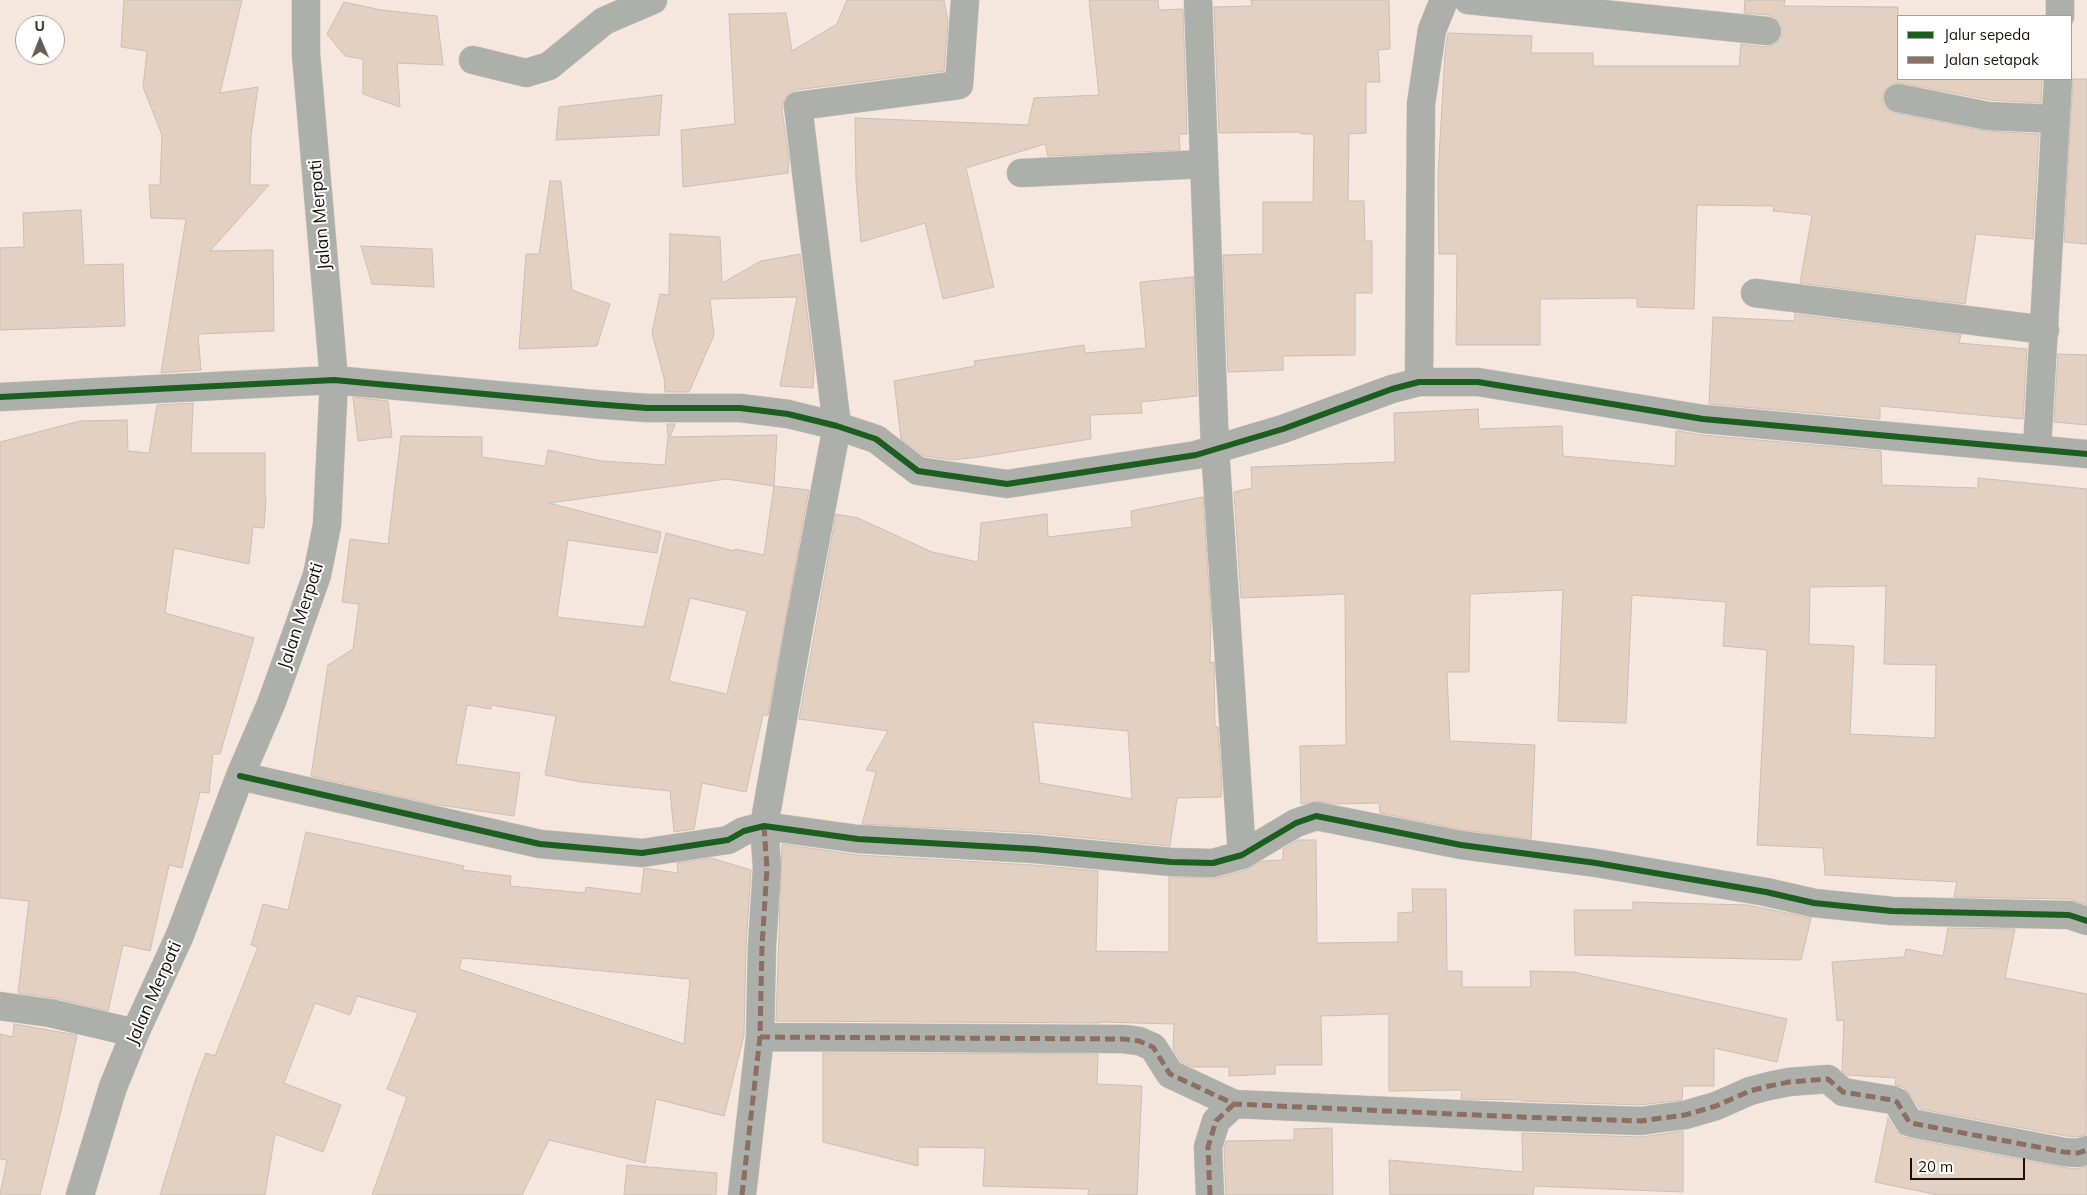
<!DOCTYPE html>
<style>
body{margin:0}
#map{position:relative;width:2087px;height:1195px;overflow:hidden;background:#f5e7dd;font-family:Mulish,sans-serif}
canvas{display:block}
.legend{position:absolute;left:1897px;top:15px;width:175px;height:65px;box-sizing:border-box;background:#fff;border:1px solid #a4a09c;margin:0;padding:6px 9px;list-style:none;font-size:15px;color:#1b1108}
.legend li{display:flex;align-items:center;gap:10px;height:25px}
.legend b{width:25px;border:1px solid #a4a09c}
.north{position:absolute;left:15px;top:15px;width:50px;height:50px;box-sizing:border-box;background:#fff;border:1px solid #a4a09c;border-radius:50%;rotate:359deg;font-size:14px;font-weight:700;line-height:20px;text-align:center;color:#1b1108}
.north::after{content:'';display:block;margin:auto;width:18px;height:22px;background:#675c53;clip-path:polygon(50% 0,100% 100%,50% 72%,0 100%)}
.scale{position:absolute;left:1910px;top:1158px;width:115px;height:22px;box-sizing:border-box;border:2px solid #1b1108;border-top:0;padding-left:6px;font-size:15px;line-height:18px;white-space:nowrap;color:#1b1108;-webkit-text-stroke:4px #fff;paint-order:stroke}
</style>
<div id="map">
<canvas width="2087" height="1195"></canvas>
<ul class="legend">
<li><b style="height:6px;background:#1b5e20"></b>Jalur sepeda</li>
<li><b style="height:6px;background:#8d6e63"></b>Jalan setapak</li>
</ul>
<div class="north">U</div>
<div class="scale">20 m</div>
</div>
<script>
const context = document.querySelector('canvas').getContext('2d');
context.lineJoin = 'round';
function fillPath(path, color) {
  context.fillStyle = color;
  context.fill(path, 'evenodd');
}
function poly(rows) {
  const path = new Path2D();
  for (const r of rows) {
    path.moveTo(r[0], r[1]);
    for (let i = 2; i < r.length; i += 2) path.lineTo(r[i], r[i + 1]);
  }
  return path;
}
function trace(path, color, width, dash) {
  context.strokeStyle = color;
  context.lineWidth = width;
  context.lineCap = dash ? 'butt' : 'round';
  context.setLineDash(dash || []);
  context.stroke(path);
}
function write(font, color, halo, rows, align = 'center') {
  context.font = font + ' Mulish,sans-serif';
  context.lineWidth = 4;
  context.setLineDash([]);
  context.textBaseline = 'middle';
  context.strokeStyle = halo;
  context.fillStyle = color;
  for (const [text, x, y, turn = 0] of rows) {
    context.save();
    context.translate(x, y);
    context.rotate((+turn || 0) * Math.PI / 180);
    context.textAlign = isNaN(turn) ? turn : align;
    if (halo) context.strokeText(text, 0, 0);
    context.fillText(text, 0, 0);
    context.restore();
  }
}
const building = poly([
 [124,0,242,0,220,93,258,87,251,136,250,185,269,185,210,251,273,250,274,331,198,334,201,370,161,373,186,219,151,218,149,185,160,185,162,135,143,87,147,51,121,47,124,0],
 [847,0,944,0,948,22,944,71,796,90,789,93,784,100,782,110,789,159,788,173,683,187,681,130,735,124,729,14,786,13,792,51,837,24,847,0],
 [1089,0,1158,0,1159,10,1183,9,1187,134,1179,134,1180,150,1048,156,1045,144,966,168,994,287,943,299,925,223,861,242,856,180,855,118,1028,125,1034,98,1099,95,1089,0],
 [1251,0,1389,0,1390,49,1378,50,1380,82,1366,82,1366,133,1349,134,1348,201,1364,201,1365,241,1372,241,1372,293,1355,293,1355,355,1283,356,1283,370,1228,372,1223,255,1263,254,1263,202,1313,202,1314,134,1301,134,1301,132,1219,133,1214,7,1252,6,1251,0],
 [1745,0,1785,0,1784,6,1898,7,1898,79,2042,79,2041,103,1990,100,1901,83,1893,83,1887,87,1883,95,1883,103,1887,109,1895,113,1985,131,2039,134,2033,239,1976,234,1965,304,1800,283,1812,215,1773,211,1774,206,1697,205,1694,309,1637,307,1637,298,1540,299,1540,345,1456,345,1457,254,1439,254,1438,176,1445,52,1448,33,1532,36,1531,53,1593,53,1593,66,1739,66,1741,44,1765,47,1773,45,1780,40,1783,32,1781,24,1776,18,1769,15,1744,13,1745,0],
 [344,2,381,10,437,16,443,65,397,63,400,107,363,94,363,59,345,56,327,34,344,2],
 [2073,79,2087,79,2087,244,2064,242,2073,79],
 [662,95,659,135,556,140,559,107,662,95],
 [550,181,561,181,572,290,610,304,597,346,519,349,526,254,539,254,550,181],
 [81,210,84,265,123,264,125,326,0,330,0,248,24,247,23,213,81,210],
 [670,234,720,237,722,283,761,261,800,254,814,368,813,388,780,386,797,297,710,299,714,335,689,392,665,392,664,378,652,333,660,294,669,295,670,234],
 [361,246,432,249,434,287,372,284,361,246],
 [1193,277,1197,396,1141,402,1142,413,1090,415,1091,439,979,457,953,460,924,456,901,439,894,381,975,366,974,361,1084,345,1085,353,1146,348,1140,282,1193,277],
 [1795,314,1961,335,1959,343,2027,349,2023,419,1880,406,1880,419,1709,404,1713,317,1794,321,1795,314],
 [2058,354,2087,355,2087,425,2054,422,2058,354],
 [353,397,388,401,392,437,358,441,353,397],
 [193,403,191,453,265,453,265,498,266,498,264,528,253,527,249,564,174,548,165,613,254,638,220,754,213,754,209,793,200,792,182,868,169,865,150,951,123,945,108,1011,54,998,18,993,29,901,0,898,0,442,80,421,127,420,128,451,149,453,157,405,193,403],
 [1478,409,1479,429,1562,426,1563,456,1675,466,1676,431,1678,431,1702,435,1881,451,1882,485,1978,488,1978,478,2087,489,2087,905,2069,899,1954,897,1957,882,1825,875,1823,848,1757,845,1767,650,1723,646,1726,602,1632,595,1626,723,1558,721,1563,590,1470,594,1469,672,1447,672,1450,741,1535,745,1531,839,1464,830,1380,813,1379,803,1333,804,1319,801,1301,804,1300,746,1346,745,1345,594,1241,598,1234,492,1252,488,1251,467,1395,462,1394,413,1478,409],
 [1886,586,1884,664,1936,665,1935,738,1850,734,1854,646,1809,644,1810,587,1886,586],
 [667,424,675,424,670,437,777,435,774,486,809,490,768,715,763,715,746,792,702,783,694,829,674,832,670,791,581,782,545,775,556,716,491,705,491,709,467,705,456,764,520,773,514,816,433,804,311,776,328,665,353,649,359,604,342,602,350,539,388,544,401,436,482,437,482,457,545,466,548,450,601,461,665,465,668,437,667,424],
 [726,479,774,486,764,555,735,549,734,551,666,533,644,627,557,617,568,540,657,553,661,532,549,503,726,479],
 [690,598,747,611,727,694,669,681,690,598],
 [1203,497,1211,619,1210,663,1214,662,1215,726,1218,727,1222,787,1221,797,1177,798,1170,846,1035,833,862,824,876,772,866,770,888,731,799,719,836,514,858,518,932,552,978,562,981,523,1047,514,1048,537,1132,527,1131,511,1203,497],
 [1033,722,1128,731,1132,799,1040,783,1033,722],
 [306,832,464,866,463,870,511,876,510,886,585,893,586,887,641,894,644,868,678,873,677,863,711,858,751,870,746,946,744,1035,724,1116,656,1099,645,1163,549,1140,522,1195,372,1195,407,1097,387,1089,418,1013,357,996,350,1015,315,1003,284,1083,341,1105,323,1152,275,1134,265,1195,160,1195,194,1084,206,1053,215,1056,258,947,251,945,263,904,288,910,306,832],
 [462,958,690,979,684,1044,459,969,462,958],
 [1298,840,1316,840,1317,943,1398,942,1398,913,1413,912,1412,889,1446,889,1447,971,1462,971,1462,987,1531,987,1530,971,1574,972,1787,1019,1777,1062,1714,1048,1714,1086,1683,1086,1682,1100,1640,1105,1521,1101,1521,1100,1461,1099,1462,1090,1389,1091,1389,1014,1321,1016,1322,1065,1275,1065,1275,1074,1229,1076,1229,1067,1192,1067,1181,1062,1173,1050,1174,1024,1100,1022,1100,1023,776,1021,782,844,857,855,1033,865,1098,871,1096,951,1169,952,1169,877,1217,878,1246,870,1262,861,1283,860,1283,849,1298,840],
 [1633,902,1748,905,1811,918,1801,960,1575,955,1574,910,1633,910,1633,902],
 [1948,928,2015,929,2005,978,2087,994,2086,1135,2076,1137,2066,1136,1920,1109,1910,1094,1903,1087,1895,1085,1896,1078,1847,1075,1842,1071,1844,1020,1837,1021,1832,962,1904,957,1906,949,1943,956,1948,928],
 [14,1024,77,1035,61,1111,40,1195,0,1195,7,1160,0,1159,0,1034,13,1037,14,1024],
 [823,1053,1098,1054,1097,1084,1142,1086,1137,1195,1088,1195,1089,1189,983,1186,985,1148,918,1147,918,1166,823,1142,823,1053],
 [1888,1118,1896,1131,1904,1137,1912,1139,2061,1167,2077,1169,2087,1166,2087,1195,1938,1195,1875,1182,1888,1118],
 [1332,1128,1333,1195,1226,1195,1224,1149,1226,1141,1294,1140,1294,1129,1332,1128],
 [1683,1131,1683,1192,1534,1186,1533,1195,1390,1195,1389,1160,1523,1172,1522,1133,1641,1137,1683,1131],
 [627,1165,717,1173,716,1195,624,1195,627,1165]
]);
fillPath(building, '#e3d0c0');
trace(building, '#cabfb6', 1);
const minor = poly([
 [1198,0,1215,449,1242,855],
 [1468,0,1767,31],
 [2060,16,2060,0],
 [473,60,526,73,549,66,604,21,653,0],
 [1898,98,1988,116,2056,119],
 [1021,173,1204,164],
 [1755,293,2045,330],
 [1419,382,1421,104,1432,30,1444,0],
 [0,397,334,380,593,404,647,408,740,408,788,414,837,426,876,439,918,471,1007,484,1196,455,1283,429,1392,389,1419,382,1478,382,1703,419,2087,454],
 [2037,449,2058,79],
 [240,776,540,844,642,853,728,840,744,831,764,826,858,839,1034,849,1171,862,1213,863,1242,855,1296,823,1316,816,1461,845,1596,863,1766,892,1814,903,1892,911,2069,915,2087,921],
 [0,1006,50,1013,135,1033],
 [760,1037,1123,1039,1139,1041,1153,1047,1170,1074,1234,1104,1520,1117,1641,1121,1662,1118,1685,1115,1716,1106,1750,1091,1769,1086,1789,1082,1828,1079,1843,1092,1892,1100,1897,1102,1909,1122,1916,1124,2064,1152,2078,1153,2087,1150],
 [80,1195,113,1087,135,1033,180,935,240,776,271,704,289,654,317,575,327,525,334,380,306,54,306,0],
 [742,1195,760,1037,762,946,767,868,764,826,799,627,837,426,798,106,959,85,965,0],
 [1210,1195,1208,1147,1216,1121,1234,1104]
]);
trace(minor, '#d0c6bd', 29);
trace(minor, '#adafab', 28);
trace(poly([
 [760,1037,1123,1039,1139,1041,1153,1047,1170,1074,1234,1104,1520,1117,1641,1121,1662,1118,1685,1115,1716,1106,1750,1091,1769,1086,1789,1082,1828,1079,1843,1092,1892,1100,1897,1102,1909,1122,1916,1124,2064,1152,2078,1153,2087,1150],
 [742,1195,760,1037,762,946,767,868,764,826],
 [1210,1195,1208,1147,1216,1121,1234,1104]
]), '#8d6e63', 5, [10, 5]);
trace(poly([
 [0,397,334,380,593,404,647,408,740,408,788,414,837,426,876,439,918,471,1007,484,1196,455,1283,429,1392,389,1419,382,1478,382,1703,419,2087,454],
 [240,776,540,844,642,853,728,840,744,831,764,826,858,839,1034,849,1171,862,1213,863,1242,855,1296,823,1316,816,1461,845,1596,863,1766,892,1814,903,1892,911,2069,915,2087,921]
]), '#1b5e20', 6);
write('18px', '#1b1108', '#fff', [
 ["Jalan Merpati",320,215,-95],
 ["Jalan Merpati",301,616,-72],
 ["Jalan Merpati",154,993,-66]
]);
</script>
